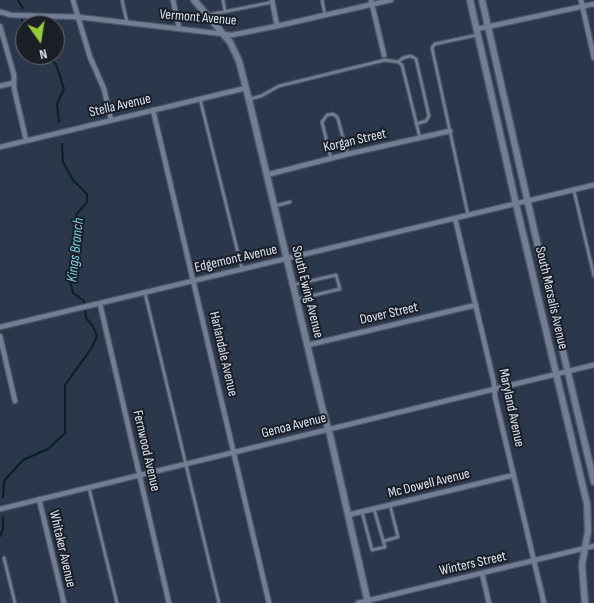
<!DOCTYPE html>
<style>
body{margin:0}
#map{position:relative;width:594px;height:603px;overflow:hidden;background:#2b374a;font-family:"Sofia Sans Condensed",sans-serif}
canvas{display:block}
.north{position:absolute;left:15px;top:15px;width:50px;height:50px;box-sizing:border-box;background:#191e27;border:1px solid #676c77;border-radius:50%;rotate:167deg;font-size:14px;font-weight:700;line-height:20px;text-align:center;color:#dbe2ef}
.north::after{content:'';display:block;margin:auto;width:18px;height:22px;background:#97cc38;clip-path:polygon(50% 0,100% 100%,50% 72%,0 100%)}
</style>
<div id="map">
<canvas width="594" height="603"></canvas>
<div class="north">N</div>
</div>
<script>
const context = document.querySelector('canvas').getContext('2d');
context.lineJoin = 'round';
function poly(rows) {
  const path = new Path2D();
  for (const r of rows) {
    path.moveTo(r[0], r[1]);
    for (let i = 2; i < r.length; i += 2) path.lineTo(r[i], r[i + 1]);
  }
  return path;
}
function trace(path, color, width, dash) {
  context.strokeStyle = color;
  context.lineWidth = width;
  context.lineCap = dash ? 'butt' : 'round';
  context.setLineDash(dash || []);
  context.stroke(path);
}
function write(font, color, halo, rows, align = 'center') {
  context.font = font + ' "Sofia Sans Condensed",sans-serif';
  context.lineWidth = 4;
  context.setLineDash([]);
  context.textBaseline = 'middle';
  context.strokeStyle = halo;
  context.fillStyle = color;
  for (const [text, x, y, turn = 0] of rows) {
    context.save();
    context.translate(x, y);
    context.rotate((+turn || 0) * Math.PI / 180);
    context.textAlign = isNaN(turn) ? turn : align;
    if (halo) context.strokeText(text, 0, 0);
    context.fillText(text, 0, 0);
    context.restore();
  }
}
trace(poly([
 [18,0,23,8],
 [22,20,23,26,25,30],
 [45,55,56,64,64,89,57,104,59,122],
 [3,497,4,481,23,460,48,449,65,433,65,385,91,349,97,336,93,326,86,318,84,301,73,293,70,281,76,258,74,246,76,215,87,202,87,194,73,180,63,162,62,144],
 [0,536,3,529,3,517]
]), '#052227', 2);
const lane = poly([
 [122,0,127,22],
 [223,0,225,11],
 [322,0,325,15],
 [208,15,273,2],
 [398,62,403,58,410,56,413,57,416,59,429,116,426,121,416,124],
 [200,99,242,269],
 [250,99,261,96,279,86,385,60,398,62,402,65,420,138],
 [331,159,322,122,327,115,333,114,336,116,338,119,347,153],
 [574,191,594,276],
 [275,206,290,202],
 [468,215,432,48,433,46,435,44,477,35],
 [293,285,336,275,340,289,298,299],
 [145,293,219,603],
 [89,488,117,603],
 [362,512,372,550,385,547,374,509],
 [384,541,398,537,390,505],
 [4,558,15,603]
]);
const street = poly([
 [73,0,90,57,104,89,111,120],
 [173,0,179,28],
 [272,0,277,26],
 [371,0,384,55],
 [581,0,594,58],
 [0,12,11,15,78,17,232,35,277,26,391,0],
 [0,26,14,75,14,88,26,140],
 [477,29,594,4],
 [0,86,13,83],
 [153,110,269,603],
 [0,147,246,88],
 [266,175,348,154,450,131],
 [455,218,494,383,495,397,544,603],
 [100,304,169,603],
 [0,327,594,185],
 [0,336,15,401],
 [308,345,476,305],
 [39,499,64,603],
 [0,509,594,365],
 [348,515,514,475],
 [482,573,489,603],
 [358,603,594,546]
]);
const secondary = poly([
 [194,0,230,42,239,61,249,100,322,407,330,435,368,603],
 [470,0,516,204,587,504,588,531,582,565,585,603],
 [482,0,535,234,594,482]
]);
trace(lane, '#4b5565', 5);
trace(street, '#4b5565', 7);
trace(secondary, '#4b5565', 9);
trace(lane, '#717e94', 2.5);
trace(street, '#717e94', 4.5);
trace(secondary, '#717e94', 6);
write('14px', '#dbe2ef', '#191e27', [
 ["Vermont Avenue",198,18,5],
 ["Stella Avenue",120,106,-13],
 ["Korgan Street",355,141,-13],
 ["Edgemont Avenue",236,259,-13],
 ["South Ewing Avenue",307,292,76],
 ["South Marsalis Avenue",551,298,77],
 ["Dover Street",389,314,-13],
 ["Harlandale Avenue",223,354,77],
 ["Maryland Avenue",511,408,78],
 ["Genoa Avenue",294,426,-14],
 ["Fernwood Avenue",146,451,77],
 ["Mc Dowell Avenue",429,484,-14],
 ["Whitaker Avenue",62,549,77],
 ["Winters Street",473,564,-13]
]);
write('italic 15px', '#77d0e3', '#191e27', [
 ["Kings Branch",76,250,-84]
]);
</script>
